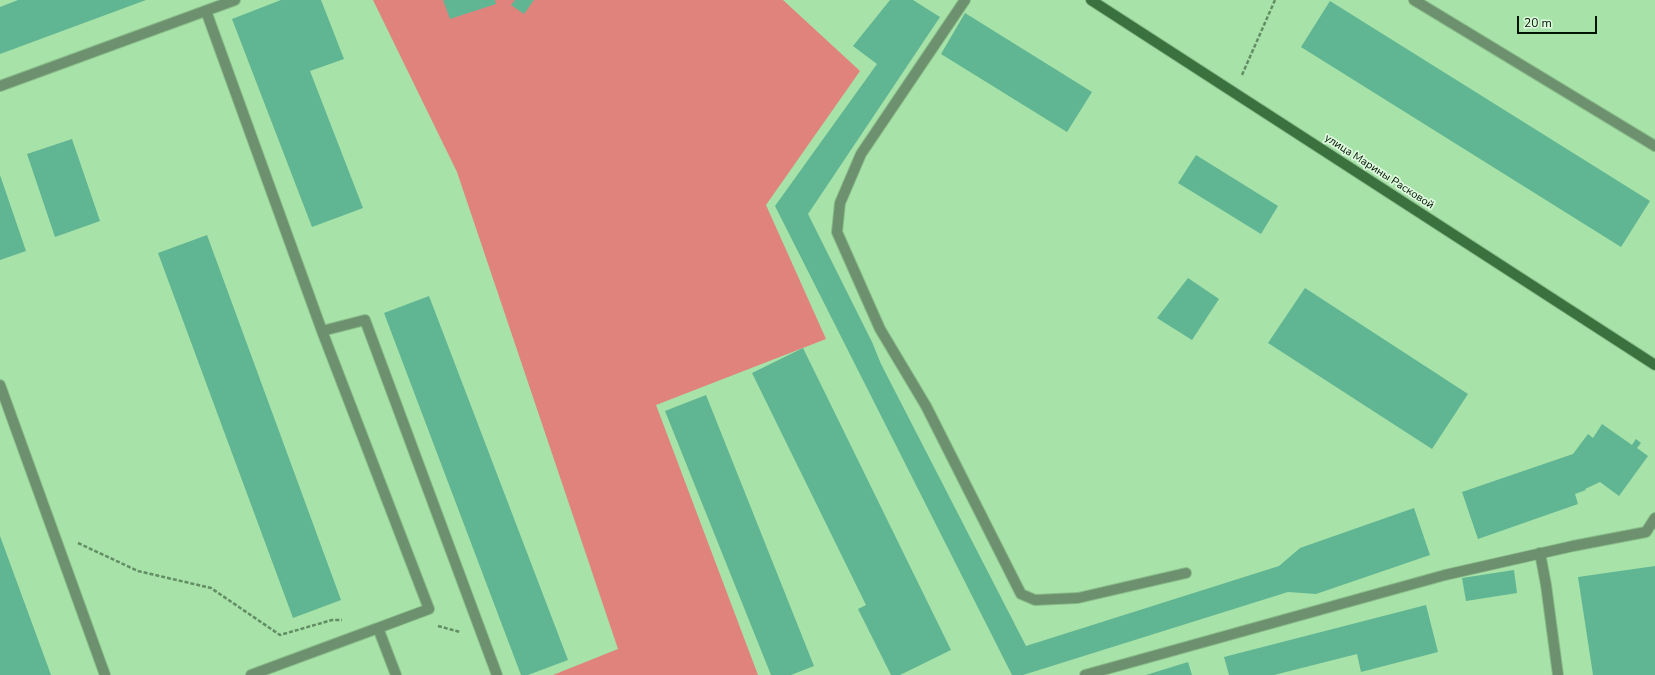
<!DOCTYPE html>
<meta charset="utf-8">
<style>
body{margin:0}
#map{position:relative;width:1655px;height:675px;overflow:hidden;background:#a7e2a8;font-family:"Nunito Sans",sans-serif}
canvas{display:block}
.scale{position:absolute;left:1517px;top:16px;width:80px;height:18px;box-sizing:border-box;border:2px solid #001202;border-top:0;padding-left:5px;font-size:12px;line-height:14px;white-space:nowrap;color:#001202;-webkit-text-stroke:3px #ddfadd;paint-order:stroke}
</style>
<div id="map">
<canvas width="1655" height="675"></canvas>
<div class="scale">20 m</div>
</div>
<script>
const context = document.querySelector('canvas').getContext('2d');
context.lineJoin = 'round';
function fillPath(path, color) {
  context.fillStyle = color;
  context.fill(path, 'evenodd');
}
function poly(rows) {
  const path = new Path2D();
  for (const r of rows) {
    path.moveTo(r[0], r[1]);
    for (let i = 2; i < r.length; i += 2) path.lineTo(r[i], r[i + 1]);
  }
  return path;
}
function trace(path, color, width, dash) {
  context.strokeStyle = color;
  context.lineWidth = width;
  context.lineCap = dash ? 'butt' : 'round';
  context.setLineDash(dash || []);
  context.stroke(path);
}
function write(font, color, halo, rows, align = 'center') {
  context.font = font + ' "Nunito Sans",sans-serif';
  context.lineWidth = 3.5;
  context.setLineDash([]);
  context.textBaseline = 'middle';
  context.strokeStyle = halo;
  context.fillStyle = color;
  for (const [text, x, y, turn = 0] of rows) {
    context.save();
    context.translate(x, y);
    context.rotate((+turn || 0) * Math.PI / 180);
    context.textAlign = isNaN(turn) ? turn : align;
    if (halo) context.strokeText(text, 0, 0);
    context.fillText(text, 0, 0);
    context.restore();
  }
}
fillPath(poly([
 [373,0,783,0,860,71,766,205,826,339,656,405,758,675,553,675,618,649,457,172]
]), '#e0837c');
fillPath(poly([
 [18,0,146,0,0,54,0,7],
 [281,0,321,0,344,59,310,71,363,208,312,227,232,19],
 [443,0,495,0,496,4,450,19],
 [515,0,534,0,524,14,511,5],
 [890,0,913,0,940,17,808,214,872,342,881,364,1026,646,1279,566,1300,548,1414,508,1430,555,1316,594,1288,592,1023,675,1012,675,775,206,877,64,853,46],
 [1330,1,1650,201,1621,247,1301,47],
 [965,13,1092,92,1067,132,941,54],
 [72,139,100,221,55,237,27,154],
 [1196,155,1278,206,1261,234,1178,183],
 [0,175,26,251,0,260],
 [207,235,341,600,293,618,158,253],
 [1188,278,1219,299,1192,340,1157,318],
 [1305,288,1468,394,1432,449,1268,343],
 [429,296,568,660,528,675,521,675,384,313],
 [803,348,951,650,900,675,891,675,858,609,866,605,752,373],
 [706,395,814,666,791,675,771,675,665,411],
 [1602,424,1632,445,1636,439,1641,443,1637,448,1648,456,1619,496,1600,482,1585,489,1586,490,1575,494,1578,504,1478,539,1462,492,1573,454,1588,434,1593,438],
 [0,536,51,675,0,675],
 [1655,566,1655,675,1593,675,1578,577],
 [1514,570,1517,593,1466,601,1462,578],
 [1426,605,1438,652,1361,672,1357,654,1274,675,1229,675,1224,657],
 [1188,662,1192,675,1146,675]
]), '#60b593');
const lane = poly([
 [965,0,861,154,840,203,837,232,880,329,926,406,1021,594,1035,600,1078,598,1186,573],
 [1414,0,1655,146],
 [206,11,322,331,429,609,378,628,396,675],
 [0,86,235,0],
 [322,331,365,320,497,675],
 [0,385,105,675],
 [1540,553,1546,585,1558,675],
 [251,675,378,628]
]);
const street = poly([
 [1085,675,1445,575,1573,546,1646,532,1655,518]
]);
const secondary = poly([
 [1091,0,1655,365]
]);
trace(lane, '#89bd8a', 12);
trace(street, '#89bd8a', 12);
trace(secondary, '#89bd8a', 12);
trace(poly([
 [1242,75,1275,0],
 [78,543,138,571,211,588,280,635,332,620,342,620],
 [438,626,460,632]
]), '#638d64', 2.5, [4, 2]);
trace(lane, '#6d916e', 10);
trace(street, '#6d916e', 10);
trace(secondary, '#3b713e', 10);
write('11px', '#001202', '#ddfadd', [
 ["улица Марины Расковой",1379,172,33]
]);
</script>
